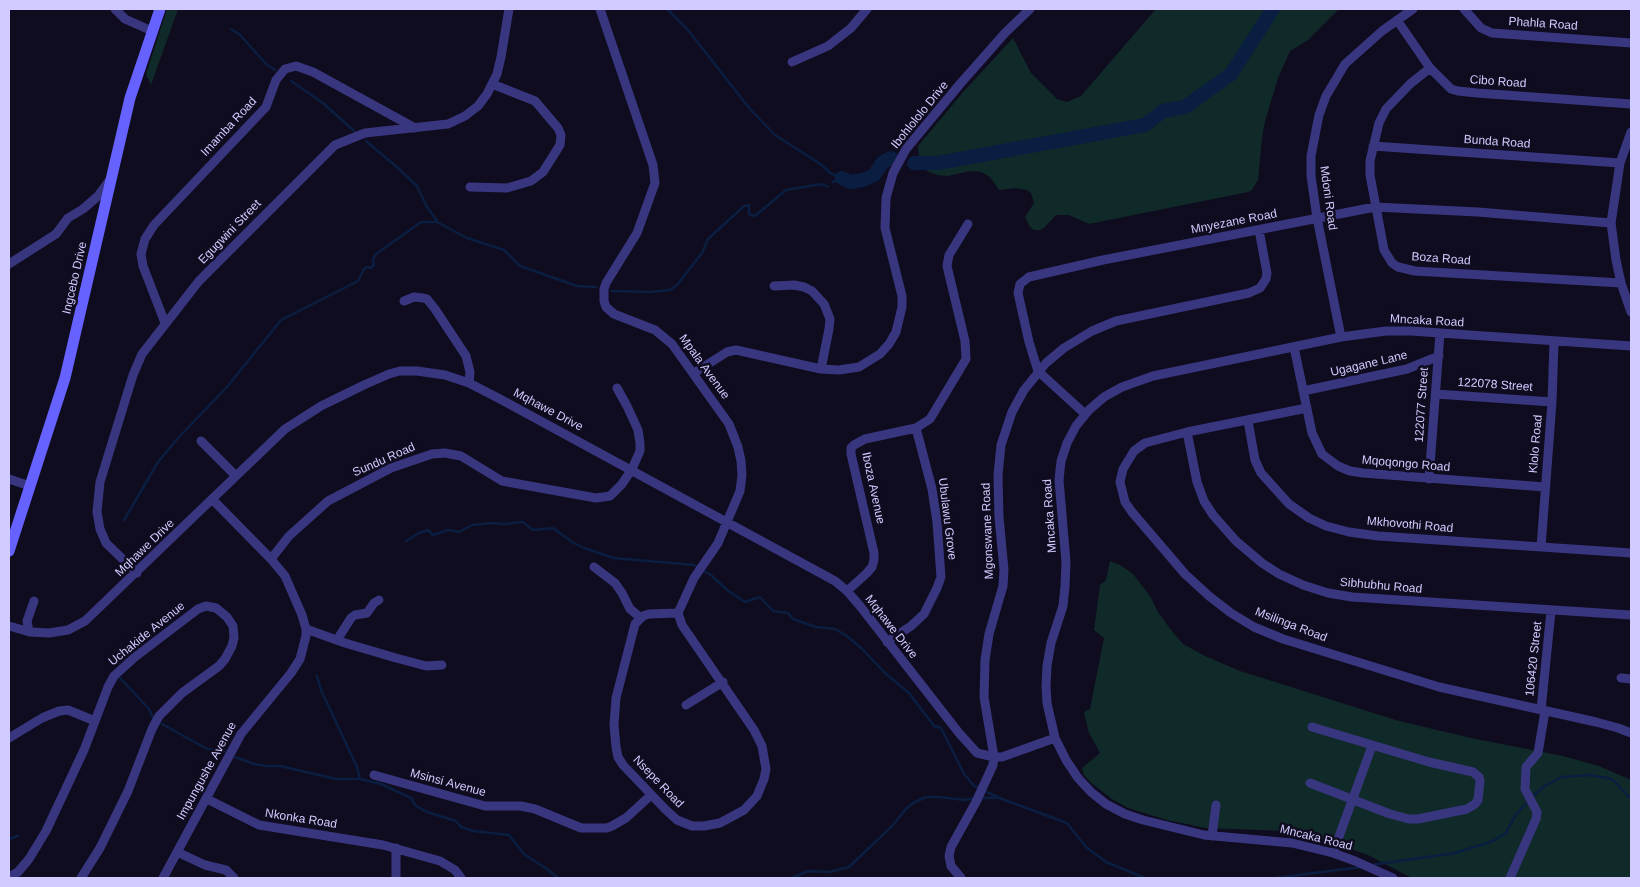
<!DOCTYPE html>
<style>
body{margin:0}
#map{position:relative;width:1640px;height:887px;overflow:hidden;background:#100c20;font-family:Helvetica,sans-serif}
canvas{display:block}
.frame{position:absolute;inset:0;border:10px solid #d1cbff;pointer-events:none}
</style>
<div id="map">
<canvas width="1640" height="887"></canvas>
<div class="frame"></div>
</div>
<script>
const context = document.querySelector('canvas').getContext('2d');
context.lineJoin = 'round';
function fillPath(path, color) {
  context.fillStyle = color;
  context.fill(path, 'evenodd');
}
function poly(rows) {
  const path = new Path2D();
  for (const r of rows) {
    path.moveTo(r[0], r[1]);
    for (let i = 2; i < r.length; i += 2) path.lineTo(r[i], r[i + 1]);
  }
  return path;
}
function trace(path, color, width, dash) {
  context.strokeStyle = color;
  context.lineWidth = width;
  context.lineCap = dash ? 'butt' : 'round';
  context.setLineDash(dash || []);
  context.stroke(path);
}
function write(font, color, halo, rows, align = 'center') {
  context.font = font + ' Helvetica,sans-serif';
  context.lineWidth = 5;
  context.setLineDash([]);
  context.textBaseline = 'middle';
  context.strokeStyle = halo;
  context.fillStyle = color;
  for (const [text, x, y, turn = 0] of rows) {
    context.save();
    context.translate(x, y);
    context.rotate((+turn || 0) * Math.PI / 180);
    context.textAlign = isNaN(turn) ? turn : align;
    if (halo) context.strokeText(text, 0, 0);
    context.fillText(text, 0, 0);
    context.restore();
  }
}
fillPath(poly([
 [167,9,178,9,151,85,146,74],
 [1156,9,1339,9,1308,40,1290,51,1278,78,1265,121,1262,138,1258,180,1252,190,1248,192,1089,224,1069,215,1056,215,1045,227,1040,230,1034,230,1030,227,1025,217,1034,203,1031,193,1027,190,1016,188,999,190,990,177,981,172,970,171,948,176,937,175,927,171,919,156,918,146,965,90,1013,38,1031,73,1057,99,1067,102,1081,96],
 [1110,561,1120,565,1133,574,1150,596,1158,612,1171,630,1183,644,1205,656,1240,671,1399,721,1471,738,1563,756,1599,766,1631,780,1631,878,1412,878,1368,855,1319,838,1286,831,1206,828,1167,820,1128,808,1112,799,1090,782,1084,775,1082,768,1100,753,1089,733,1084,712,1090,709,1104,638,1094,630,1100,585,1106,580]
]), '#0f2a29');
trace(poly([
 [667,9,688,30,750,109,775,135,822,165,830,173,842,178],
 [231,29,240,35,267,65,275,70],
 [291,81,323,103,354,131],
 [366,141,398,168,417,186,427,207,437,221],
 [833,182,841,179],
 [612,291,650,292,670,290,678,284,702,253,708,239,744,206,749,205,749,214,755,216,786,190,822,184,828,187],
 [124,520,158,462,178,438,227,387,281,320,358,281,364,269,367,267,371,268,374,265,373,259,376,254,421,222,437,222,467,238,504,250,520,266,577,286,596,287],
 [406,541,419,533,428,530,433,535,448,530,459,532,472,525,492,523,505,524,523,522,533,530,553,528,572,542,584,548,614,558,694,565,711,575,727,590,745,602,760,597,773,611,788,613,793,619,816,627,835,629,847,636,861,648,886,674,909,693,934,726,941,728,964,774,974,786,979,788],
 [317,676,321,690,357,767,360,779],
 [120,678,149,709,153,718],
 [162,724,207,749,225,751],
 [235,757,254,764,267,766,280,766,336,779,360,779,381,784,411,798,416,806,427,812,456,821,461,827,473,831,509,835,525,855,547,869,558,878],
 [984,791,1002,799,1067,823,1086,847,1106,862,1145,878],
 [1532,797,1545,786,1562,777,1589,775,1612,779,1631,799],
 [980,798,997,798],
 [9,839,18,836],
 [1371,865,1455,853,1493,841,1506,833,1515,816,1528,801],
 [792,878,808,871,829,872,849,867,891,827,906,809,913,803,926,797,939,797,965,800,974,798],
 [1275,878,1361,867]
]), '#0a1e41', 2.5);
trace(poly([
 [914,163,938,163,1145,125,1163,111,1185,107,1231,74,1273,9],
 [842,178,850,182,863,180,874,175,883,162,891,158]
]), '#0a1e41', 14);
trace(poly([
 [115,9,125,19,152,31],
 [600,9,653,165,655,183,637,233,606,283,604,289,604,301,606,307,614,314,655,330,672,344,729,424,738,447,741,461,742,475,740,491,718,543,694,578,678,613,682,625,754,730,762,746,766,769,764,779,757,796,744,810,720,823,704,826,692,826,677,820,666,810,623,765,618,757,616,747,614,725,616,698,635,624,643,616,649,614,678,613],
 [1464,9,1481,28,1492,33,1631,43],
 [1397,20,1430,68,1451,89,1458,91,1477,93,1631,104],
 [792,62,828,46,851,28,867,9],
 [1430,68,1410,84,1386,109,1379,123,1370,161,1370,175,1384,250,1392,263,1398,267,1415,271,1621,283],
 [1631,132,1620,163,1611,223,1616,260,1621,283,1631,312],
 [1373,146,1620,163],
 [470,187,507,188,531,181,543,172,560,145,561,135,558,128,535,101,492,84],
 [9,264,56,234,68,218,83,209,98,196,109,181],
 [774,286,794,285,804,287,812,291,824,304,830,319,829,329,821,369],
 [404,301,414,297,423,298,427,299,435,309,466,356,470,372,469,383],
 [165,323,143,266,141,254,145,239,154,225,266,107,276,80,285,69,296,66,313,72,415,128],
 [1341,337,1317,218,1311,176,1311,156,1319,115,1326,96,1345,64,1382,31,1413,9],
 [1294,347,1312,433,1322,454,1338,466,1350,471,1363,473,1545,487],
 [694,373,727,352,736,350,821,369,839,370,859,367,880,354,889,344,896,332,902,307,902,296,885,228,886,198,893,173,906,149,960,84,1005,33,1030,9],
 [1303,391,1407,369,1439,356],
 [1436,394,1552,402],
 [1307,408,1187,432,1145,443,1134,451,1123,469,1120,482,1125,502,1132,512,1185,574,1209,596,1231,613,1254,627,1283,639,1439,687,1596,722,1618,728,1631,733],
 [1085,414,1038,371,1029,342,1018,293,1020,284,1029,277,1103,260,1375,207,1478,212,1611,223],
 [1248,421,1255,460,1261,473,1289,504,1309,518,1326,526,1349,532,1378,536,1631,553],
 [1187,432,1197,482,1204,501,1213,515,1236,541,1262,563,1279,574,1303,585,1328,593,1352,597,1631,615],
 [201,441,236,476],
 [9,479,30,486],
 [1429,479,1440,333],
 [1541,547,1552,402,1554,342],
 [271,559,289,536,328,501,391,468,432,454,445,453,461,456,502,481,596,498,610,496,622,484,632,469,640,451,640,443,638,430,627,406,617,388],
 [594,567,615,583,622,593,630,609,641,618],
 [137,573,106,543,100,529,97,512,100,482,133,375,142,354,199,281,335,145,365,133,448,124,465,116,478,106,487,94,497,74,501,57,509,9],
 [847,591,867,573,872,567,874,560,874,553,851,454,851,448,854,445,865,439,916,428],
 [9,626,30,632,49,633,68,630,85,621,285,429,321,406,364,385,389,374,400,371,417,371,445,375,469,383,500,399,835,581,847,591,860,606,959,733,977,753,994,757,1002,757,1055,738],
 [306,629,345,643,396,658,426,666,442,665],
 [29,632,27,621,34,601],
 [337,640,351,618,355,615,367,613,374,603,379,600],
 [887,642,911,626,924,614,937,588,941,577,937,522,932,489,916,428,930,419,966,359,965,341,947,266,949,255,968,224],
 [1621,678,1631,679],
 [686,705,723,682],
 [1541,710,1551,611],
 [9,738,42,718,59,711,68,710,95,721],
 [374,775,485,806,521,806,535,809,581,828,607,828,612,826,626,818,651,795],
 [1310,783,1390,814,1409,819,1418,819,1467,809,1475,804,1478,800,1480,781,1479,777,1473,772,1429,762,1312,727],
 [207,799,259,825,383,845,440,861,455,870,461,878],
 [1212,836,1216,805],
 [396,848,396,878],
 [177,852,205,865,226,870,234,878],
 [1333,853,1372,746],
 [9,877,18,872,29,859,46,831,84,750,108,687,114,676,135,657,198,609,206,606,216,608,227,617,233,626,234,638,232,646,225,659,219,666,182,693,159,716,152,729,128,791,100,848,81,878],
 [163,878,241,734,291,673,300,659,306,636,306,629,302,615,285,576,271,559,212,499],
 [961,878,951,866,949,856,951,847,976,802,993,765,994,757,984,697,985,660,989,634,1003,586,1004,570,999,517,998,475,1001,445,1012,412,1024,390,1046,363,1064,348,1092,331,1116,321,1249,293,1260,288,1266,279,1267,273,1259,230],
 [1393,878,1355,861,1333,853,1292,843,1204,835,1143,820,1125,814,1106,804,1091,792,1078,778,1066,760,1055,738,1047,703,1046,686,1047,666,1051,643,1063,606,1065,586,1066,562,1059,480,1061,461,1067,443,1076,426,1089,410,1104,397,1122,387,1153,376,1341,337,1386,331,1411,331,1631,346],
 [1510,878,1536,819,1537,812,1525,789,1526,767,1538,753,1545,711]
]), '#393680', 9);
trace(poly([
 [9,551,65,378,130,98,160,9]
]), '#6662ff', 11);
write('12px', '#d1cbff', '#100c20', [
 ["Phahla Road",1543,24,4],
 ["Cibo Road",1498,82,4],
 ["Ibohlololo Drive",920,115,-51],
 ["Imamba Road",229,127,-47],
 ["Bunda Road",1497,142,4],
 ["Mdoni Road",1328,198,82],
 ["Mnyezane Road",1234,222,-11],
 ["Egugwini Street",230,232,-46],
 ["Boza Road",1441,259,4],
 ["Ingcebo Drive",75,278,-77],
 ["Mncaka Road",1427,321,3],
 ["Ugagane Lane",1369,364,-13],
 ["Mpala Avenue",704,367,54],
 ["122078 Street",1495,385,4],
 ["122077 Street",1422,405,-86],
 ["Mqhawe Drive",548,410,28],
 ["Klolo Road",1536,444,-85],
 ["Sundu Road",384,460,-24],
 ["Mqoqongo Road",1406,464,5],
 ["Iboza Avenue",873,488,78],
 ["Mncaka Road",1050,516,-94],
 ["Ubulawu Grove",947,519,83],
 ["Mkhovothi Road",1410,525,5],
 ["Mgonswane Road",988,531,-92],
 ["Mqhawe Drive",145,548,-44],
 ["Sibhubhu Road",1381,586,5],
 ["Msilinga Road",1291,625,21],
 ["Mqhawe Drive",891,627,52],
 ["Uchakide Avenue",147,634,-39],
 ["106420 Street",1534,659,-84],
 ["Impungushe Avenue",207,771,-61],
 ["Nsepe Road",658,782,46],
 ["Msinsi Avenue",448,783,15],
 ["Nkonka Road",301,819,9],
 ["Mncaka Road",1316,838,14]
]);
</script>
